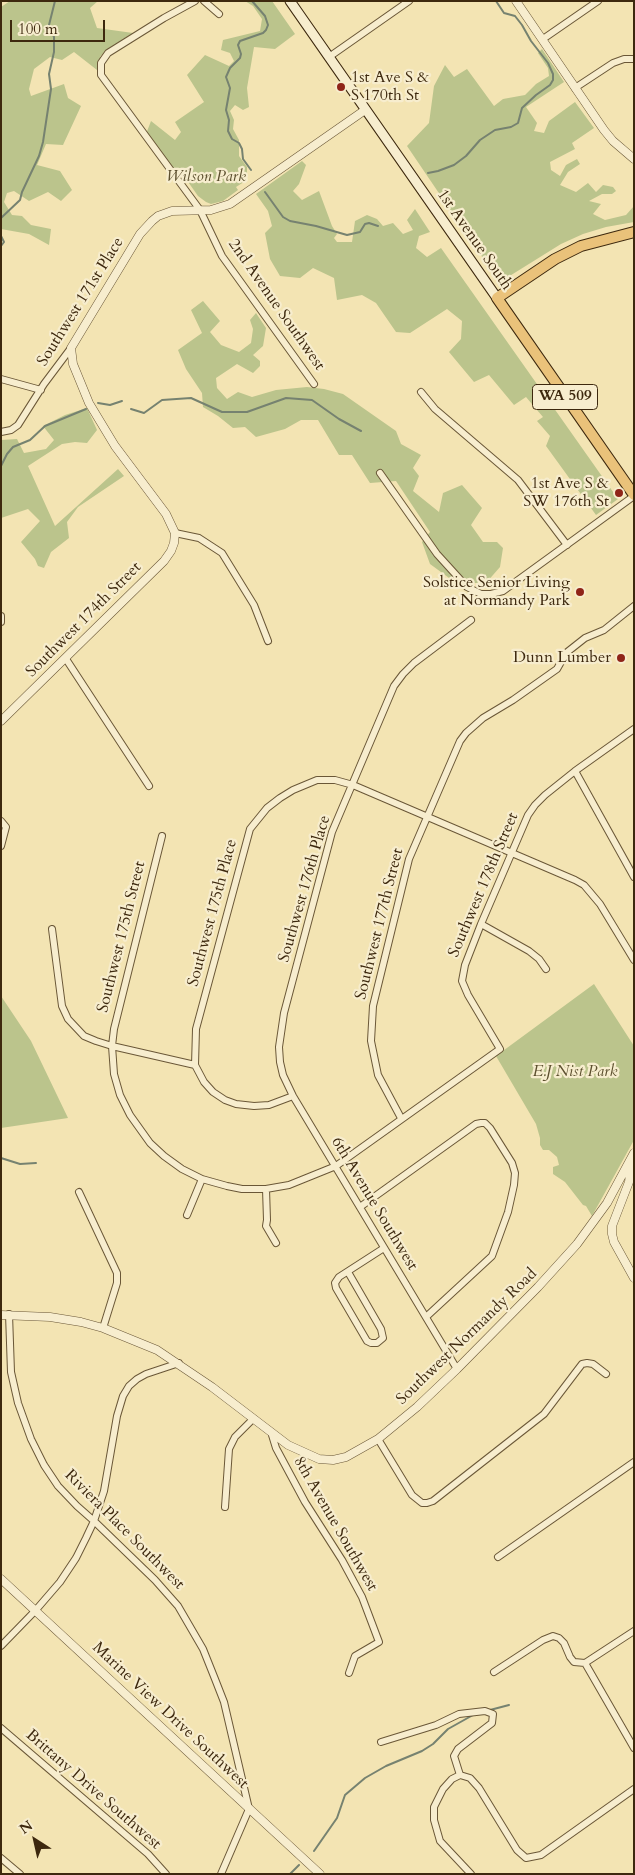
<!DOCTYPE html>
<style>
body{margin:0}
#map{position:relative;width:635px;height:1875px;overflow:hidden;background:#f3e4b3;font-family:Cardo,serif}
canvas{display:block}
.frame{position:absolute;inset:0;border:2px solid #3d280e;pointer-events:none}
.north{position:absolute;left:10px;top:1815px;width:50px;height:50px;-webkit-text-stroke:4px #f7edce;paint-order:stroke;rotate:325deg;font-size:14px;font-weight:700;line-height:20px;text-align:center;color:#3d280e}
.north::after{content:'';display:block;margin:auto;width:18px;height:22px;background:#3d280e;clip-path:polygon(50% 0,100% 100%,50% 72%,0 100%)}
.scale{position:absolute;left:10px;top:20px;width:95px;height:22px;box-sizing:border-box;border:2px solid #3d280e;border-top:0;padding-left:6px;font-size:15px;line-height:18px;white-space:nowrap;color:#3d280e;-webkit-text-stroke:4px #f7edce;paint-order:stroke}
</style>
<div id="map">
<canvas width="635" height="1875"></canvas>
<div class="frame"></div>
<div class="north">N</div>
<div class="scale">100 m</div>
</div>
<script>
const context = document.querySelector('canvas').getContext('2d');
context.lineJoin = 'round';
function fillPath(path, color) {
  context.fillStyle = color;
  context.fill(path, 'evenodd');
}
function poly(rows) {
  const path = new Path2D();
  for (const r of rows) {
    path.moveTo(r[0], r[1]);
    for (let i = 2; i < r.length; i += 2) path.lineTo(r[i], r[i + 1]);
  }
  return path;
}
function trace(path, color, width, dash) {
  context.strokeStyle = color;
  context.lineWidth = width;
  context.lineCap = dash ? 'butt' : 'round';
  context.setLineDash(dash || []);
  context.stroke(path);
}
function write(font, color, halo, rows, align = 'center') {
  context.font = font + ' Cardo,serif';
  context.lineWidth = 4.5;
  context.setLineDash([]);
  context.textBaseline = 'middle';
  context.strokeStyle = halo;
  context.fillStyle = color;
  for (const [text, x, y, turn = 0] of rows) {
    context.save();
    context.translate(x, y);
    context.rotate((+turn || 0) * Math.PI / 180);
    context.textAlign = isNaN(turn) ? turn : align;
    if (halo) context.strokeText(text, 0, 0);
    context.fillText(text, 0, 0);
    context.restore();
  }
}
fillPath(poly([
 [10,1,98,1,90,8,97,28,133,33,106,50,100,57,102,58,97,66,97,70,74,52,62,60,50,57,34,69,29,89,31,96,64,84,68,98,81,106,63,145,46,144,37,165,60,171,72,190,61,201,48,192,29,201,14,191,7,193,4,202,12,215,22,216,31,225,51,229,49,245,29,234,1,229,1,7],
 [245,1,272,1,295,34,275,49,254,47,247,88,249,107,243,110,235,105,230,111,234,120,233,129,239,140,239,156,247,167,247,180,236,187,238,190,223,201,211,204,206,202,198,196,179,169,176,173,146,134,151,121,175,140,181,132,175,122,204,102,187,75,205,55,229,66,234,61,230,53,221,50,223,40,260,31,262,19,253,6],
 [542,49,564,82,526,107,537,123,534,131,544,133,549,121,575,102,594,128,572,143,575,149,550,162,551,170,560,176,566,165,577,159,580,164,568,172,560,185,576,192,588,183,596,192,603,185,613,187,616,191,612,194,602,194,589,201,601,204,593,214,605,220,626,215,634,206,634,222,606,227,583,234,561,244,508,277,501,277,493,273,407,146,429,123,434,86,445,65,454,77,467,69,494,106,503,99,525,95,536,84,549,76,548,68,538,53],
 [302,161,306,165,299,184,293,191,302,200,319,191,332,226,337,234,334,238,337,242,352,242,355,221,367,215,377,219,383,226,393,223,403,234,413,230,407,220,415,209,430,232,419,236,416,248,427,257,441,248,618,499,596,515,546,446,550,436,537,421,543,417,526,397,514,405,489,375,474,382,449,352,461,339,462,321,447,309,410,333,396,332,376,303,362,295,337,300,334,278,313,268,300,278,280,276,270,259,265,233,272,226,268,211,256,194],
 [203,301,220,321,210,332,221,345,239,352,251,343,253,329,250,320,256,313,266,328,263,346,253,355,260,361,260,366,253,373,237,364,216,378,217,388,227,399,238,392,252,397,276,390,307,387,324,389,343,394,396,431,401,444,421,455,413,468,419,476,413,491,439,512,443,493,462,485,482,508,471,525,483,542,497,542,503,548,500,567,486,583,456,583,430,564,422,542,430,532,396,481,370,483,352,455,339,455,318,420,301,420,285,429,256,437,245,427,233,428,218,416,203,407,202,393,186,369,178,350,202,333,191,310],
 [87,408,97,430,87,443,75,442,62,444,28,466,55,526,118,469,124,476,78,507,67,522,69,538,51,552,44,568,38,566,35,559,21,542,40,521,28,509,1,518,1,440,17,439,24,453,46,449,54,440,43,426,65,415],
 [594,984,634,1046,634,1140,592,1216,586,1206,583,1205,565,1182,553,1174,553,1167,559,1165,557,1157,549,1150,543,1150,540,1145,540,1138,536,1124,496,1056],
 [1,996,31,1041,68,1118,1,1128]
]), '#bbc48c');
trace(poly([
 [251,170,243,159,242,149,239,143,232,139,228,131,229,120,226,110,230,88,226,77,230,68,240,58,241,54,238,45,240,41,263,33,266,30,268,25,265,16,252,1],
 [428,173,438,171,454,165,466,156,480,140,495,130,511,127,518,123,522,108,536,95,550,85,553,80,553,74,548,63,531,41,522,25,515,16,504,13,496,1],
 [265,192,283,217,290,221,316,226,347,235,360,232,365,224,369,223,378,226],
 [1,218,20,200,22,192,39,156,43,142,51,89,49,74,54,52,54,37,49,25,55,1],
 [1,236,4,242,1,246],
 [98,403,110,405,122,401],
 [131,409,144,413,162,400,191,398,222,412,247,412,286,398,312,400,339,419,361,431],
 [1,466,7,454,13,447,30,440,45,426,86,409],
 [1,1158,20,1164,36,1163],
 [490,1710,509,1705],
 [314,1851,337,1818,345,1795,365,1778,386,1766,422,1751,433,1744,448,1729,473,1715],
 [290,1874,299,1865]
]), '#768270', 2);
const minor = poly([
 [195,1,164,18,108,53,101,63,101,75,200,210,222,256,314,384],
 [204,1,219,14],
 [543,39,598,1],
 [329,57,409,1],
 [575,88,613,63,624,59,634,59],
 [1,379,41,390],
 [421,392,435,409,518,480,567,545],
 [1,432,11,430,18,425,44,384,71,348],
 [380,473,437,554,467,587,481,594,491,594,503,591,634,496],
 [175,533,199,538,222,553,254,605,268,641],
 [1,616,1,622],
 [66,659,149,786],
 [575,771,634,877],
 [1,821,6,827,1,846],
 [162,836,114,1029,112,1046,114,1074,120,1095,130,1115,150,1143,164,1156,182,1169,202,1179,227,1186,242,1189,266,1189,289,1185,336,1166,500,1049,468,995,462,981,465,965,481,924,528,815,535,805,545,795,575,771,634,729],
 [481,924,529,951,539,959,546,969],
 [52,929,62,1006,68,1019,84,1036,96,1041,112,1046,195,1065,204,1082,213,1092,225,1100,236,1104,254,1106,269,1105,293,1096],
 [195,1065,196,1029,250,829,267,808,280,798,293,790,317,780,335,780,353,785,575,880,584,885,600,904,634,960],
 [401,1118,378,1075,371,1041,373,1006,409,859,460,741,466,733,483,718,513,700,557,669,566,653,585,638,604,630,634,606],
 [266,1189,267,1220,266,1226,276,1243],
 [79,1192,117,1273,117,1283,103,1328],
 [360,1207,476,1124,481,1123,485,1123,490,1128,512,1163,515,1173,514,1185,508,1212,492,1256,426,1317],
 [187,1215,202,1179],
 [348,1272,381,1329,383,1338,377,1343,371,1343,367,1341,336,1288,335,1283,339,1277,384,1248],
 [9,1314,11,1372,18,1403,31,1439,44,1465,58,1486,77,1506,94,1521,155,1580,178,1606,203,1649,215,1679,224,1702,249,1809,221,1874],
 [457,1369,293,1096,283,1075,280,1062,279,1047,284,1013,332,832,394,686,403,674,414,663,471,620],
 [272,1435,276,1448,305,1502,342,1560,362,1597,379,1642,355,1656,349,1673],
 [378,1439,412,1495,422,1503,427,1503,433,1501,544,1414,582,1364,587,1363,593,1364,606,1374],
 [225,1507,229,1449,235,1437,253,1419],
 [498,1557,634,1462],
 [1,1646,35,1611,60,1582,76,1558,86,1538,94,1521,104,1491,117,1416,123,1396,129,1386,137,1379,146,1374,179,1363],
 [585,1663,634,1748],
 [585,1663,634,1631],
 [494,1672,543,1640,553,1636,559,1638,564,1643,570,1657,574,1662,585,1663],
 [1,1728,148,1854,166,1874],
 [381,1742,436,1725,459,1714,485,1711,493,1714,492,1723,458,1749,454,1756,460,1775],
 [460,1775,470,1778,479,1788,517,1850,526,1858,541,1855,634,1789],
 [460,1775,452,1779,443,1789,434,1807,434,1820,440,1841,471,1874],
 [1,1858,20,1874]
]);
const tertiary = poly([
 [516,1,604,130,613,141,634,159],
 [1,721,164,561,171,551,174,543,175,533,166,514,115,446,89,403,73,364,71,348,140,234,152,221,158,216,172,211,211,210,230,204,365,110],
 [632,1158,629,1182,612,1226,612,1234,614,1242,634,1278],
 [1,1315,50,1317,81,1322,103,1328,157,1350,212,1387,288,1445,319,1459,333,1460,346,1457,378,1439,417,1407,457,1369,538,1287,577,1244,607,1203,634,1153],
 [1,1579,320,1874]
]);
const secondary = poly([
 [290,1,497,298]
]);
const primary = poly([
 [634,232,581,246,555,259,497,298,634,495]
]);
trace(minor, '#6a5737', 8);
trace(tertiary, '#6a5737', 9);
trace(secondary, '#3d280e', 11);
trace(primary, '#3d280e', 12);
trace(minor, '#f7edce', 6);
trace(tertiary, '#f7edce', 8);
trace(secondary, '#f7edce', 9);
trace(primary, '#eac27a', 10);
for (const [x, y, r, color] of [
 [341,87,5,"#8f2418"],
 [619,493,5,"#8f2418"],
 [580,592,5,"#8f2418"],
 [621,658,5,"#8f2418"]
]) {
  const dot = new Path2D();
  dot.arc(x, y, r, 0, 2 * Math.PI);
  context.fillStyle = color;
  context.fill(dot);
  trace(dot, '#f7edce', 2);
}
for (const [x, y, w] of [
 [565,397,65]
]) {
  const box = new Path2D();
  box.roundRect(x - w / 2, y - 12.5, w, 25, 4);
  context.fillStyle = '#f7edce';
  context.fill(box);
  trace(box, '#3d280e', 1);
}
write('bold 15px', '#3d280e', null, [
 ["WA 509",565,397]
]);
write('16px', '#3d280e', '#f7edce', [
 ["1st Ave S &",351,78,"left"],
 ["S 170th St",351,96,"left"],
 ["1st Ave S &",609,484],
 ["SW 176th St",609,502],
 ["Solstice Senior Living",570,583],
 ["at Normandy Park",570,601],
 ["Dunn Lumber",611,658]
], 'right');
write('italic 16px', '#5c4f2e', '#f7edce', [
 ["Wilson Park",206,177],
 ["E.J Nist Park",575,1072]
]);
write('16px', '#3d280e', '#f7edce', [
 ["1st Avenue South",474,240,55],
 ["Southwest 171st Place",81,302,-58],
 ["2nd Avenue Southwest",276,305,55],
 ["Southwest 174th Street",84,620,-45],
 ["Southwest 178th Street",484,885,-67],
 ["Southwest 176th Place",305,889,-74],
 ["Southwest 175th Place",213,913,-75],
 ["Southwest 177th Street",380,924,-76],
 ["Southwest 175th Street",122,937,-76],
 ["6th Avenue Southwest",374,1204,59],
 ["Southwest Normandy Road",467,1337,-44],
 ["8th Avenue Southwest",335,1524,60],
 ["Riviera Place Southwest",124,1530,45],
 ["Marine View Drive Southwest",170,1716,43],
 ["Brittany Drive Southwest",93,1790,41]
]);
</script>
